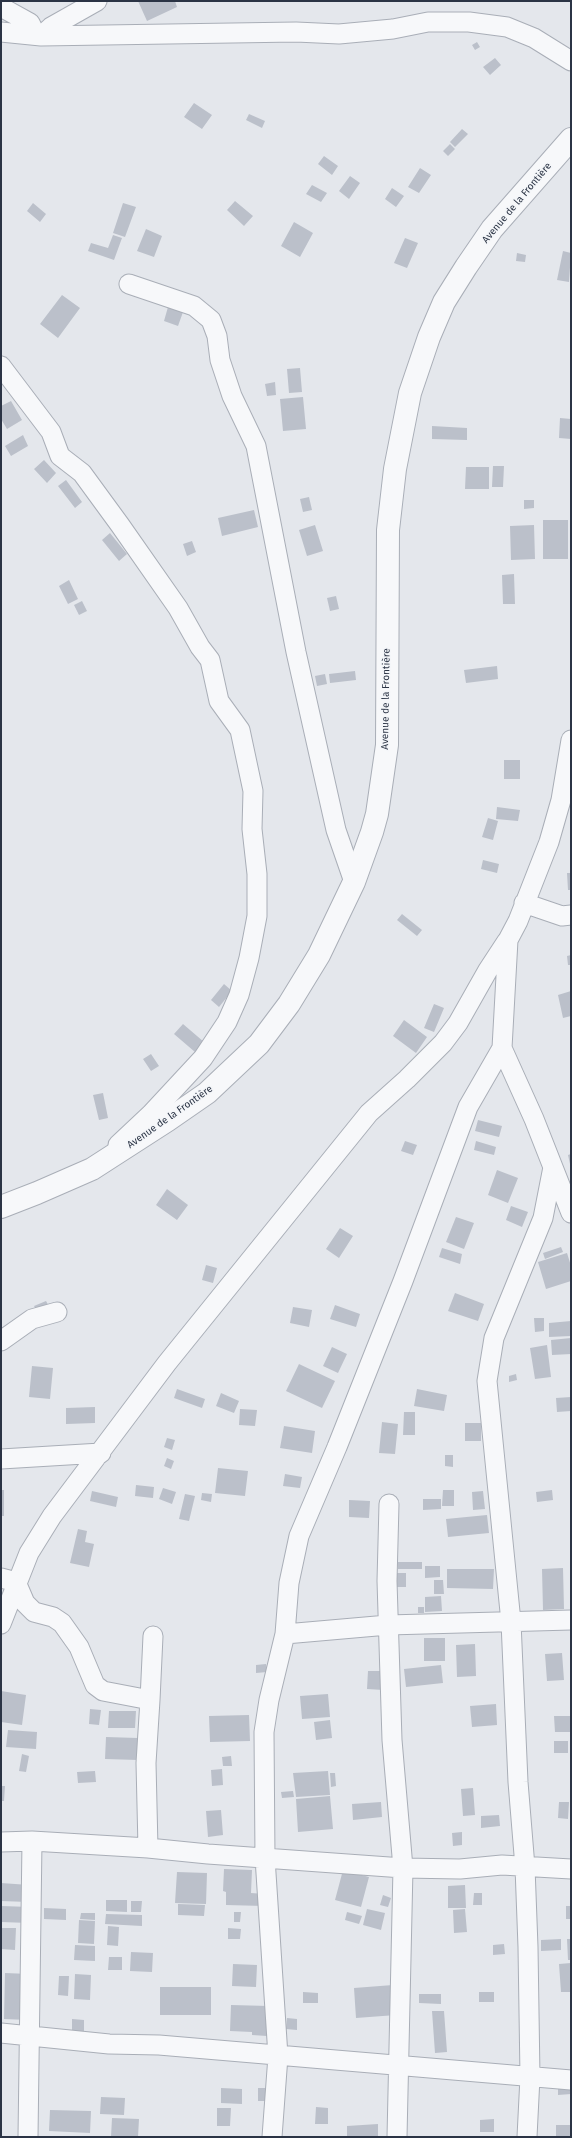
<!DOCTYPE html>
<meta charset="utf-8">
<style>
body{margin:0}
#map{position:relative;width:572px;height:2138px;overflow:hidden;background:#e4e7ec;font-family:"Fira Sans",sans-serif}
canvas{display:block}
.frame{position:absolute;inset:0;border:2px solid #2b3445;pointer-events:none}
</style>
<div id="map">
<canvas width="572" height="2138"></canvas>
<div class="frame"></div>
</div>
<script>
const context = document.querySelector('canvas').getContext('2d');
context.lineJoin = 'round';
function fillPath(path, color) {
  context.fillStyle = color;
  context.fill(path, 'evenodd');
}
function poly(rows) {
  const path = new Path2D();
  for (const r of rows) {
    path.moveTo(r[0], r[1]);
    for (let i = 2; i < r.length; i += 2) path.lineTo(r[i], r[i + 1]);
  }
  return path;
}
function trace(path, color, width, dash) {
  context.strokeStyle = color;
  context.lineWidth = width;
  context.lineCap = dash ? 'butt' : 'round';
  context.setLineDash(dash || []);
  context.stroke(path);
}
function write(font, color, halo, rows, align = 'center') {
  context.font = font + ' "Fira Sans",sans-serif';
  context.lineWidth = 3;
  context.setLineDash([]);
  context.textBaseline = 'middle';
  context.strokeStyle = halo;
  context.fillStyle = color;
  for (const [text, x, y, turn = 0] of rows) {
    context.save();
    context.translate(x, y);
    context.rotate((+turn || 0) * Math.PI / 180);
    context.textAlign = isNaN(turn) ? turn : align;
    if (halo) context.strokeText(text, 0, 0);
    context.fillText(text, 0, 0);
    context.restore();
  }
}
fillPath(poly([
 [138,1,175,1,177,7,147,21],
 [477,42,480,47,475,50,472,45],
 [495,58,501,65,490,75,483,67],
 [194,103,212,115,202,129,184,117],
 [249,114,265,121,262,128,246,120],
 [462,129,468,134,455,147,450,142],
 [450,144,455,149,448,156,443,151],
 [324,156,338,166,332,175,318,164],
 [420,168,431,175,419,193,408,187],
 [350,176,360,183,349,199,339,191],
 [312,185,327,193,321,202,306,194],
 [392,188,404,196,396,207,385,199],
 [235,201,253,216,244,226,227,210],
 [33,203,46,214,40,222,27,211],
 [123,203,136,207,125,237,113,233],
 [294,222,313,233,300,257,281,246],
 [146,229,162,236,154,257,137,251],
 [113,235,122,238,114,260,88,251,91,243,108,248],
 [405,238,418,243,407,268,394,263],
 [563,251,571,253,569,282,557,280],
 [517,253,526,255,525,262,516,261],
 [62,295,80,308,58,338,40,324],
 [168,307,183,312,178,326,164,321],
 [300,368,302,392,289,393,287,369],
 [275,382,276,395,267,396,265,384],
 [303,397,306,429,283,431,280,399],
 [11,401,22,420,7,429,1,419,1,406],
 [560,418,571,419,571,439,559,438],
 [432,426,467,428,467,440,432,439],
 [23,435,28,446,11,456,5,446],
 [44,460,56,473,47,483,34,469],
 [493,466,504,466,503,487,492,487],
 [466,467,489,467,489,489,465,489],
 [66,480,82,502,75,508,58,486],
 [309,497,312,510,303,512,300,499],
 [524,500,534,500,534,508,524,509],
 [254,510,258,527,222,536,218,518],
 [543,520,568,520,568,559,543,559],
 [315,525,323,551,307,556,299,530],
 [534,525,535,559,511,560,510,526],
 [110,533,127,554,119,561,102,540],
 [192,541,196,552,187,556,183,544],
 [514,574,515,604,503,604,502,575],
 [69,580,78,599,68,604,59,586],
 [336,596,339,609,330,611,327,598],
 [82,601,87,611,79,615,74,605],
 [497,666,498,679,466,683,464,670],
 [355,671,356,680,330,683,329,674],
 [325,674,327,684,317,686,315,676],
 [504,760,520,760,520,779,504,779],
 [497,807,520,810,518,821,496,819],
 [488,818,498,821,493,840,482,837],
 [483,860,499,864,497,873,481,869],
 [567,873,571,873,571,890,568,890],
 [402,914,422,930,417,936,397,920],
 [571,955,571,965,568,965,567,956],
 [224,984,232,991,219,1007,211,1000],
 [571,991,571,1016,563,1018,558,995],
 [434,1004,444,1008,434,1032,424,1028],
 [404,1020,427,1037,416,1053,393,1036],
 [183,1024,204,1042,195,1052,174,1034],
 [151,1054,159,1066,151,1071,143,1059],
 [103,1093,108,1118,99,1120,93,1095],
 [478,1120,502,1126,499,1137,475,1131],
 [405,1141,417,1145,413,1155,401,1151],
 [476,1141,496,1147,494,1155,474,1150],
 [571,1154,571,1164,570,1164,568,1155],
 [497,1170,518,1178,508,1203,488,1195],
 [167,1189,188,1205,177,1220,156,1205],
 [511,1206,528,1212,522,1227,506,1220],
 [456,1217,474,1223,464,1249,446,1242],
 [340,1228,353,1236,339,1258,326,1249],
 [561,1247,563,1252,545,1259,543,1253],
 [442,1248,462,1254,460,1264,439,1257],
 [567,1253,571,1266,571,1281,546,1289,538,1262],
 [206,1265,217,1268,213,1283,202,1280],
 [455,1293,484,1304,478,1321,448,1311],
 [46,1301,50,1308,38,1313,34,1306],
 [335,1305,360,1314,356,1327,330,1319],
 [293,1307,312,1310,309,1327,290,1323],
 [534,1318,544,1318,544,1331,535,1332],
 [571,1321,571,1336,549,1337,549,1323],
 [571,1338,571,1354,552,1355,551,1340],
 [547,1345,551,1377,535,1379,530,1348],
 [332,1347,347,1354,338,1373,323,1366],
 [299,1364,335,1381,322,1408,286,1391],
 [32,1366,53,1368,50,1399,29,1397],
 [516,1374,517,1380,509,1382,509,1376],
 [177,1389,205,1399,202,1408,174,1398],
 [417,1389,447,1395,444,1411,414,1406],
 [221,1393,239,1401,234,1413,216,1406],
 [571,1397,571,1411,557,1412,556,1398],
 [95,1407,95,1423,66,1424,66,1408],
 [240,1409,257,1410,255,1426,239,1425],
 [404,1412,415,1412,415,1435,403,1435],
 [382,1422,398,1424,395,1454,379,1453],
 [465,1423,481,1423,481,1441,465,1441],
 [284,1426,315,1431,312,1453,280,1448],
 [167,1438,175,1440,172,1450,164,1447],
 [445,1455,453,1455,453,1467,445,1466],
 [167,1458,174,1461,171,1469,164,1466],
 [218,1468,248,1471,245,1496,215,1493],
 [285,1474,302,1477,300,1488,283,1486],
 [136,1485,154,1487,153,1498,135,1496],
 [163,1488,176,1492,172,1504,159,1499],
 [1,1490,4,1490,4,1516,1,1516],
 [443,1490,454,1490,454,1506,442,1506],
 [552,1490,553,1500,537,1502,536,1492],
 [92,1491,118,1497,116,1507,90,1501],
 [483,1491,485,1509,473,1510,472,1492],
 [202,1493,212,1494,211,1502,201,1500],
 [185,1494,195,1496,189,1521,179,1519],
 [423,1499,441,1499,441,1509,423,1510],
 [349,1500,370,1501,369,1518,349,1517],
 [487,1515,489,1533,448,1537,446,1519],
 [78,1529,87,1531,85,1542,94,1544,89,1567,70,1563],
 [398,1562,422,1562,422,1569,398,1569],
 [425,1566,440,1566,440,1577,425,1578],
 [563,1568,564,1609,543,1610,542,1569],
 [447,1569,494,1569,493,1589,447,1588],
 [396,1573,406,1573,406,1587,396,1587],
 [434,1580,443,1580,444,1594,434,1594],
 [441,1596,442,1611,425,1612,425,1597],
 [418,1607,424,1607,424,1613,418,1613],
 [424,1638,445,1638,445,1661,424,1661],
 [475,1644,476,1676,457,1677,456,1645],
 [562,1653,564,1680,547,1681,545,1654],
 [266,1664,267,1672,256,1673,256,1665],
 [441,1665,443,1683,406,1687,404,1669],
 [368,1671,383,1671,383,1690,367,1689],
 [1,1691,26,1695,22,1725,1,1722],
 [328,1694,330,1717,302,1719,300,1696],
 [496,1704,497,1725,472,1727,470,1706],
 [90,1709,101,1710,99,1725,89,1724],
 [109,1711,136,1711,135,1728,108,1728],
 [249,1715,250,1741,210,1742,209,1716],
 [554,1716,571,1716,571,1732,555,1732],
 [330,1720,332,1738,316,1740,314,1722],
 [8,1730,37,1732,36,1749,6,1747],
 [106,1737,138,1738,138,1760,105,1759],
 [554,1741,568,1741,568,1753,554,1753],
 [22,1754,29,1756,26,1772,19,1771],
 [231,1756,232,1766,223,1766,222,1757],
 [222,1769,223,1785,212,1786,211,1770],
 [95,1771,96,1782,78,1783,77,1772],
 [328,1771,330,1795,296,1797,293,1773],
 [330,1773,335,1773,336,1786,331,1787],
 [1,1786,5,1786,4,1801,1,1801],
 [473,1788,475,1815,463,1816,461,1789],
 [293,1791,294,1797,282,1798,281,1792],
 [330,1796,333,1829,298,1832,296,1799],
 [381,1802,382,1817,353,1820,352,1804],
 [559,1802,569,1802,568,1819,558,1818],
 [221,1810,223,1835,208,1837,206,1811],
 [499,1815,500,1826,481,1828,481,1816],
 [462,1832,462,1845,453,1846,452,1833],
 [224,1869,252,1870,251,1893,265,1894,264,1906,226,1905,226,1892,223,1891],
 [343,1870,369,1877,361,1907,335,1900],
 [177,1872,207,1873,206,1904,175,1903],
 [1,1883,29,1885,28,1902,1,1901],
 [465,1885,466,1908,448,1908,448,1886],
 [474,1893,482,1893,482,1905,473,1905],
 [383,1895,391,1898,388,1907,380,1905],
 [106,1900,127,1900,127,1912,106,1911],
 [131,1901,142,1901,141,1912,131,1912],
 [178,1904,205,1905,204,1916,178,1915],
 [1,1906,30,1907,29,1923,1,1922],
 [566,1906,571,1906,571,1919,566,1919],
 [44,1908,66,1909,66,1920,44,1919],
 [367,1909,385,1913,381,1930,363,1925],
 [465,1909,467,1932,454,1933,453,1910],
 [234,1912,241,1912,240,1922,234,1922],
 [347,1912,362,1916,359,1924,345,1920],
 [81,1913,95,1913,95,1920,80,1919],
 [106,1914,142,1915,142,1926,105,1924],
 [79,1920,95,1921,94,1944,78,1943],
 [108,1926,119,1927,118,1946,107,1945],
 [1,1928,16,1928,15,1950,1,1949],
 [228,1928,241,1929,240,1939,228,1939],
 [561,1939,561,1950,541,1951,541,1940],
 [567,1939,571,1939,571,1960,568,1960],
 [504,1944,505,1954,493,1955,493,1945],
 [75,1945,95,1946,95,1961,74,1960],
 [131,1952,153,1953,152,1972,130,1971],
 [109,1957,122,1957,122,1970,108,1970],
 [571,1963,571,1992,561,1992,559,1964],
 [233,1964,257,1965,256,1987,232,1986],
 [5,1973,29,1974,28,2020,4,2019],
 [75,1974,91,1975,90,2000,74,1999],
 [59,1976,69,1976,68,1996,58,1995],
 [393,1985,396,2015,356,2018,354,1988],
 [160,1987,211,1987,211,2015,160,2015],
 [303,1992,318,1993,318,2003,303,2003],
 [479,1992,494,1992,494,2002,479,2002],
 [419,1994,441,1994,441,2004,419,2003],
 [231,2005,269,2006,267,2036,252,2035,252,2032,230,2031],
 [432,2011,444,2011,447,2052,435,2053],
 [287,2018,297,2019,297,2030,286,2029],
 [72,2019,84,2020,84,2031,72,2031],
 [558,2086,571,2086,571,2094,558,2095],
 [221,2088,242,2089,242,2104,221,2103],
 [258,2088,272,2088,272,2101,258,2101],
 [101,2097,125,2098,124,2115,100,2114],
 [316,2107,328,2108,328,2124,315,2124],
 [217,2108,231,2108,230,2126,217,2126],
 [50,2110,91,2111,90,2133,49,2131],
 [112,2118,139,2119,138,2137,111,2137],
 [494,2119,494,2132,480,2132,480,2120],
 [378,2124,378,2137,347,2137,347,2126],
 [556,2125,571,2125,571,2137,556,2137]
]), '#bbc0ca');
const minor = poly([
 [1,7,30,23,33,29,34,35],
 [1,32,41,36,296,32,339,34,393,29,428,22,469,22,507,27,534,38,571,61],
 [41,36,51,27,97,1],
 [129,284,194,306,211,320,217,336,220,360,232,396,256,446,296,652,336,830,354,882],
 [1,366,51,432,60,456,82,473,120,525,178,608,200,647,210,660,219,701,240,730,253,791,252,829,257,874,257,916,249,958,239,995,227,1022,203,1058,151,1114,118,1145],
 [524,903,562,916,571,915],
 [502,1048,534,1119,571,1213],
 [1,1341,32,1319,57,1312],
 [1,1459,101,1453],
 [389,1504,387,1581,392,1740,403,1868,397,2137],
 [1,1578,16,1582,25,1603,34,1612,53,1617,62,1623,79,1647,95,1685,103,1691,150,1700,153,1636],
 [1,1624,29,1553,52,1516,167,1363,369,1113,407,1079,443,1043,458,1023,488,970,507,941],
 [285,1634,388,1625,571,1620],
 [1,1842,32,1841,148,1848,208,1854,403,1868,460,1869,502,1865,571,1869],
 [148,1848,146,1763,150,1700],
 [1,2033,109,2044,159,2045,571,2080],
 [28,2137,32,1841],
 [272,2137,278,2056,265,1858,264,1732,269,1700,285,1634,289,1583,299,1536,337,1447,403,1281,468,1107,502,1048,508,940,518,921,549,842,561,800,571,740],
 [527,2137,530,2077,528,1947,525,1867,518,1782,511,1622,487,1381,494,1338,543,1218,553,1167]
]);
const tertiary = poly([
 [1,1207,37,1193,92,1169,168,1120,207,1093,259,1044,289,1004,319,955,354,882,372,832,377,814,387,745,388,530,395,469,410,393,429,337,444,302,466,267,492,229,571,139]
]);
trace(minor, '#a9aeb7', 21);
trace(tertiary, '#a9aeb7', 24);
trace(minor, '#f7f8fa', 19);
trace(tertiary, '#f7f8fa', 22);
write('10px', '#2b3445', '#f4f6f9', [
 ["Avenue de la Frontière",517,203,-50],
 ["Avenue de la Frontière",386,699,-89],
 ["Avenue de la Frontière",170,1117,-35]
]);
</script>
